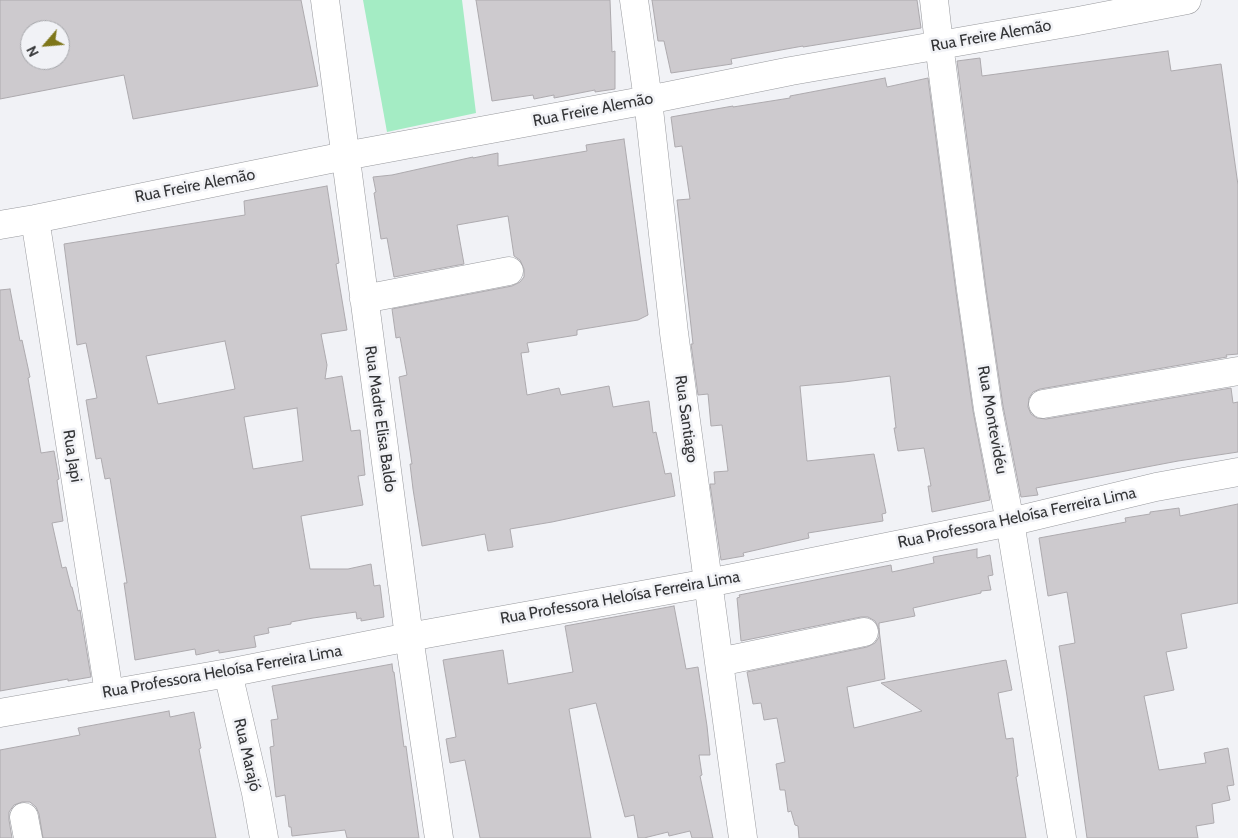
<!DOCTYPE html>
<meta charset="utf-8">
<style>
body{margin:0}
#map{position:relative;width:1238px;height:838px;overflow:hidden;background:#f1f2f6;font-family:Cabin,sans-serif}
canvas{display:block}
.north{position:absolute;left:20px;top:20px;width:50px;height:50px;box-sizing:border-box;background:#f1f2f6;border:1px solid #a5a6aa;border-radius:50%;rotate:243deg;font-size:14px;font-weight:700;line-height:20px;text-align:center;color:#343537}
.north::after{content:'';display:block;margin:auto;width:18px;height:22px;background:#7e761a;clip-path:polygon(50% 0,100% 100%,50% 72%,0 100%)}
</style>
<div id="map">
<canvas width="1238" height="838"></canvas>
<div class="north">N</div>
</div>
<script>
const context = document.querySelector('canvas').getContext('2d');
context.lineJoin = 'round';
function fillPath(path, color) {
  context.fillStyle = color;
  context.fill(path, 'evenodd');
}
function poly(rows) {
  const path = new Path2D();
  for (const r of rows) {
    path.moveTo(r[0], r[1]);
    for (let i = 2; i < r.length; i += 2) path.lineTo(r[i], r[i + 1]);
  }
  return path;
}
function trace(path, color, width, dash) {
  context.strokeStyle = color;
  context.lineWidth = width;
  context.lineCap = dash ? 'butt' : 'round';
  context.setLineDash(dash || []);
  context.stroke(path);
}
function write(font, color, halo, rows, align = 'center') {
  context.font = font + ' Cabin,sans-serif';
  context.lineWidth = 5;
  context.setLineDash([]);
  context.textBaseline = 'middle';
  context.strokeStyle = halo;
  context.fillStyle = color;
  for (const [text, x, y, turn = 0] of rows) {
    context.save();
    context.translate(x, y);
    context.rotate((+turn || 0) * Math.PI / 180);
    context.textAlign = isNaN(turn) ? turn : align;
    if (halo) context.strokeText(text, 0, 0);
    context.fillText(text, 0, 0);
    context.restore();
  }
}
fillPath(poly([
 [363,0,462,0,476,113,387,132]
]), '#a4ecc4');
const building = poly([
 [0,0,301,0,318,86,133,119,124,75,0,99,0,0],
 [30,30,60,30,60,60,30,60,30,30],
 [476,0,610,0,612,52,615,51,615,89,595,92,595,90,554,98,554,95,534,99,533,95,492,101,476,0],
 [652,0,917,0,921,28,803,47,803,46,731,59,732,64,671,73,664,41,658,41,652,0],
 [1168,51,1171,71,1221,64,1238,185,1238,354,1226,355,1227,357,1040,389,1033,392,1029,398,1028,407,1031,414,1037,418,1046,419,1231,388,1233,403,1238,402,1238,452,1178,461,1036,488,1038,495,1021,497,1003,406,986,288,957,61,980,58,982,76,1168,51],
 [885,78,887,87,928,78,956,292,973,411,990,500,932,512,928,486,931,486,924,448,898,451,894,428,896,428,890,376,844,382,800,386,807,461,874,454,886,513,882,514,883,521,808,533,809,538,743,553,744,556,721,560,710,484,715,484,714,472,728,471,722,425,711,426,708,394,698,395,691,344,693,344,677,200,690,199,682,146,675,147,671,117,733,106,733,107,790,98,790,96,885,78],
 [624,139,648,315,638,320,577,330,577,335,527,343,529,352,521,353,527,395,559,388,561,395,609,386,613,407,649,401,653,433,656,432,665,474,671,473,675,496,552,522,510,529,513,547,488,551,485,534,422,546,413,489,410,464,412,464,399,377,407,375,400,337,396,338,392,309,512,286,520,282,524,277,524,269,520,260,514,256,508,216,457,225,464,264,394,277,387,238,381,239,374,193,376,192,373,177,392,175,473,157,473,158,498,153,498,166,587,151,586,145,624,139],
 [327,186,339,263,336,264,347,330,321,334,327,365,325,379,342,376,351,431,360,430,365,475,358,476,363,505,301,516,310,569,348,569,371,564,374,586,380,585,384,617,361,621,361,618,357,619,356,612,313,618,291,622,291,624,268,628,269,633,254,636,256,647,219,653,219,650,196,655,195,649,135,660,124,583,127,583,110,478,105,479,101,458,96,459,86,400,97,398,86,343,77,345,64,244,245,215,244,201,327,186],
 [225,341,235,389,158,404,146,356,225,341],
 [297,408,303,461,253,469,244,417,297,408],
 [10,289,20,341,22,340,30,377,28,378,41,453,54,451,59,479,57,480,63,521,52,523,62,568,66,567,71,587,72,587,78,611,80,610,91,677,68,681,68,679,0,691,0,290,10,289],
 [1238,504,1238,603,1181,614,1187,648,1166,652,1174,690,1144,696,1159,770,1206,763,1204,753,1228,748,1234,785,1227,786,1230,800,1212,804,1214,823,1196,826,1198,838,1087,838,1067,696,1059,646,1075,643,1067,592,1048,596,1039,538,1126,522,1125,518,1150,514,1150,512,1179,508,1180,516,1238,504],
 [977,549,977,558,990,555,993,575,988,576,991,590,981,591,981,593,913,608,915,616,879,623,879,629,875,621,868,617,861,617,741,641,737,598,740,597,739,595,891,565,892,572,934,563,933,557,977,549],
 [674,606,686,669,698,667,707,726,710,755,699,755,702,775,700,776,713,838,692,838,690,831,669,836,668,832,644,838,638,838,634,815,625,817,596,703,569,709,591,838,480,838,465,760,450,763,446,739,456,737,443,660,503,650,508,684,573,672,565,626,674,606],
 [879,629,885,679,847,687,854,728,922,711,881,683,1006,660,1012,690,998,693,1006,739,1013,738,1018,776,1016,777,1026,838,799,838,798,826,795,825,791,811,788,812,785,790,780,790,776,764,785,762,777,718,764,720,761,703,753,704,747,672,867,647,875,643,879,637,879,629],
 [392,664,393,672,394,672,404,747,406,746,408,761,419,838,347,838,345,830,292,836,291,827,289,827,285,795,276,797,270,747,274,746,271,720,278,719,272,686,392,664],
 [169,711,170,717,194,712,201,748,199,749,216,838,43,838,39,814,36,807,30,802,22,802,14,805,9,812,9,820,12,838,0,838,0,750,80,735,78,728,169,711]
]);
fillPath(building, '#cdcace');
trace(building, '#adaaae', 1);
const minor = poly([
 [325,0,409,637,439,838],
 [634,0,648,100,674,333,743,838],
 [934,0,939,44,971,290,988,409,1010,522,1062,838],
 [35,219,109,693],
 [0,225,35,219,345,156,648,100,791,71,1078,21,1187,0],
 [364,299,509,271],
 [1043,404,1238,371],
 [719,662,864,632],
 [228,673,256,793,264,838],
 [0,713,228,673,409,637,708,583,1010,522,1156,487,1238,472],
 [24,817,28,838]
]);
trace(minor, '#999a9e', 29);
trace(minor, '#fff', 28);
write('16px', '#343537', '#f1f2f6', [
 ["Rua Freire Alemão",991,36,-10],
 ["Rua Freire Alemão",593,110,-11],
 ["Rua Freire Alemão",195,186,-11],
 ["Rua Madre Elisa Baldo",380,419,82],
 ["Rua Santiago",686,419,82],
 ["Rua Montevidéu",992,420,80],
 ["Rua Japi",72,456,81],
 ["Rua Professora Heloísa Ferreira Lima",1017,518,-12],
 ["Rua Professora Heloísa Ferreira Lima",620,598,-10],
 ["Rua Professora Heloísa Ferreira Lima",222,672,-10],
 ["Rua Marajó",247,755,77]
]);
</script>
